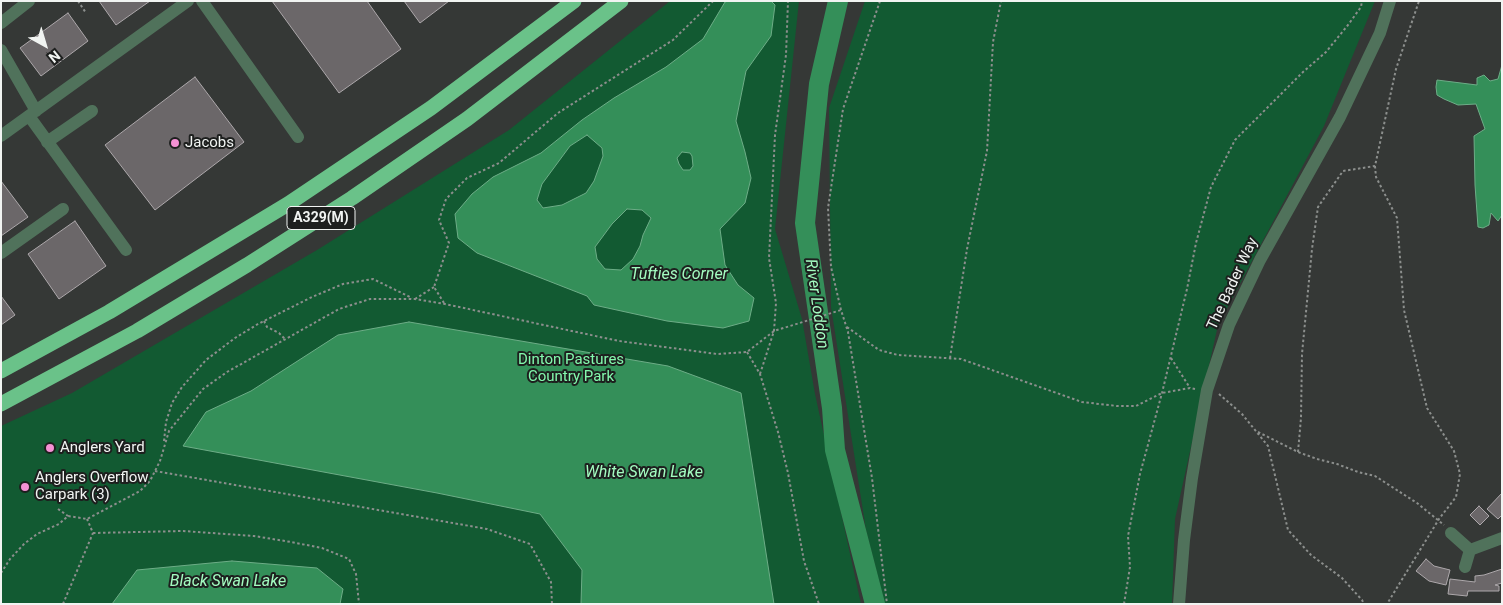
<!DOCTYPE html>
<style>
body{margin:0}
#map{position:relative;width:1503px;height:605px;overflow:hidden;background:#353836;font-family:Roboto,sans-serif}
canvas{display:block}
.frame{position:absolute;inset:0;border:2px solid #f1f4f2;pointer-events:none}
.north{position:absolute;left:20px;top:20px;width:50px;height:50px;-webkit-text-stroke:4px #1d1f1e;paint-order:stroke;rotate:141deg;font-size:14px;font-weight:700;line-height:20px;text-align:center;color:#f1f4f2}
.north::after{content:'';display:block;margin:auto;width:18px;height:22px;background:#f1f4f2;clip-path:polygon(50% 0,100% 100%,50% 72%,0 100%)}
</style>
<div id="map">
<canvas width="1503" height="605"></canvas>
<div class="frame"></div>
<div class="north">N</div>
</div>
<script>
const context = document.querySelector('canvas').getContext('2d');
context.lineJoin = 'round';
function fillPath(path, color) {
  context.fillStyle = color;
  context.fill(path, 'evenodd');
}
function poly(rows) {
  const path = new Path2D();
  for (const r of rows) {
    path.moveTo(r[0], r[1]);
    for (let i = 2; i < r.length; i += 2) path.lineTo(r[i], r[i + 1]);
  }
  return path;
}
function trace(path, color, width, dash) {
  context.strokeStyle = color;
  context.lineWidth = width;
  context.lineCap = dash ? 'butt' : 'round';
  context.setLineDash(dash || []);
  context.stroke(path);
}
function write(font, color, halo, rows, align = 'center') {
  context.font = font + ' Roboto,sans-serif';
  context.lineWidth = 4;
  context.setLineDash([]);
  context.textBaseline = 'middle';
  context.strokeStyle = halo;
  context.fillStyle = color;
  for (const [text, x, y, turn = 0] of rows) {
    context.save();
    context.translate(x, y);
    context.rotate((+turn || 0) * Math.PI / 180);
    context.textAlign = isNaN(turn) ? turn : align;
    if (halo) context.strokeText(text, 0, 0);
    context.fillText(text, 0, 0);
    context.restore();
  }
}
fillPath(poly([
 [670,1,799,1,775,229,802,319,815,394,861,604,1,604,1,426,72,393,317,250,509,130],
 [865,1,1375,1,1324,126,1218,325,1175,519,1172,604,885,604,866,530,831,307,829,108]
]), '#125a32');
const water = poly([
 [728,1,771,1,775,5,771,36,746,71,736,121,745,152,751,178,745,203,720,229,725,265,738,285,754,298,749,321,723,328,667,321,594,305,587,296,477,253,458,238,455,214,472,194,493,177,541,153,582,120,614,98,666,67,703,39,725,2,728,1],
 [587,135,602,148,603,156,594,181,586,193,562,205,543,208,537,200,542,184,570,146,587,135],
 [682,152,690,153,692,156,693,166,690,170,683,170,679,164,677,158,682,152],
 [627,209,642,210,651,218,643,235,640,246,633,259,621,270,605,269,597,259,595,247,612,224,627,209],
 [1502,65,1502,215,1498,221,1491,213,1489,225,1483,228,1478,227,1475,185,1474,136,1485,129,1476,104,1458,105,1444,99,1437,95,1436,87,1437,80,1477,85,1477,78,1484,75,1490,81,1498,79,1502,65],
 [409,322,668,366,741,393,774,604,581,604,582,570,540,514,437,493,183,446,206,412,251,391,338,335,409,322],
 [232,561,317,568,343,589,340,604,112,604,137,570,232,561]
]);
fillPath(water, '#348f59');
trace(water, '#6dad87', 1);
trace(poly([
 [838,1,819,84,805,223,832,408,835,450,875,604]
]), '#348f59', 20);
const building = poly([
 [99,1,150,1,116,25,99,1],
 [272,1,367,1,401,49,339,93,272,1],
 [404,1,449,1,420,23,404,1],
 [68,13,88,41,41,76,20,48,68,13],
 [195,77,244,142,155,210,105,145,195,77],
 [1,181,28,217,1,236,1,181],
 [75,221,106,266,59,299,28,254,75,221],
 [1,296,15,315,1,325,1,296],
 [1502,493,1502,515,1498,519,1487,509,1502,493],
 [1479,506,1489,516,1480,525,1470,515,1479,506],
 [1426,559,1434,566,1450,570,1446,585,1429,581,1416,571,1426,559],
 [1502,569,1502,583,1495,585,1499,586,1499,591,1468,591,1467,596,1448,594,1450,579,1475,582,1475,576,1484,575,1502,569]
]);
fillPath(building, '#6b6769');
trace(building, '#ada8ab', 1);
trace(poly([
 [78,1,86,13],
 [880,1,843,109,828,208,831,267,841,310,848,332,872,478,887,604],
 [1375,166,1376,177,1397,218,1404,310,1427,408,1454,451,1460,474,1456,497,1439,519,1387,604],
 [415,299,434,287],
 [444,303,434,287,449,243,439,220,446,199,467,178,499,163,558,113,673,40,713,1],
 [264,321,267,327,279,333,285,339],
 [847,327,879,350,898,355,961,359,1082,402,1117,406,1136,406,1162,393,1190,388,1195,389],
 [747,352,760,374,778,432,788,473,804,561,819,604],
 [950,358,967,249,987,151,993,42,1001,1],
 [1171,358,1190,388],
 [760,374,774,331,776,303,769,258,775,135,786,55,788,1],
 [1219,394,1242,414,1268,446,1288,530,1311,555,1342,578,1362,600,1364,604],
 [1258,432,1298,452,1317,459,1337,464,1358,472,1375,476,1417,503,1444,525],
 [164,441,166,422,172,403,182,387,206,360,235,338,258,324,312,297,343,284,373,279,412,298],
 [1298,452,1301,418,1302,354,1312,249,1318,207,1343,171,1375,166,1396,69,1419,1],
 [155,471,487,529,530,544,551,582,552,604],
 [58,509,68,516],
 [93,533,183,531,254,536,291,542,322,548,349,559,356,574,359,604],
 [1,573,10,559,24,544,37,534,59,524,68,516,87,519,140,491,150,481,160,461,169,431,203,389,227,372,339,309,370,299,415,299,445,304,619,341,717,354,747,352,774,331,841,310],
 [63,604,93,533,87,519],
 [1124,604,1130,567,1128,536,1140,474,1162,393,1187,289,1196,243,1211,187,1235,140,1303,72,1326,52,1348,25,1361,7,1362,1]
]), '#8c8f8d', 2, [2.5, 2.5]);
trace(poly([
 [202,1,298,137],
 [1,23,29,1],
 [1,50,36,111],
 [29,116,126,250],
 [1,136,188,1],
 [47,142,92,111],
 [1,253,63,209],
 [1451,533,1470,550,1502,538],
 [1465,567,1470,550],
 [1179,604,1184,540,1192,478,1207,390,1229,325,1260,260,1340,117,1380,33,1390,1]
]), '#50725b', 12);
trace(poly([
 [1,371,109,312,288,204,431,108,574,1],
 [1,404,137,331,247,265,352,198,467,119,621,1]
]), '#6ac289', 15);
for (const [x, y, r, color] of [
 [175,143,5,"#f491d4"],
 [50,448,5,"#f491d4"],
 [25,487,5,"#f491d4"]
]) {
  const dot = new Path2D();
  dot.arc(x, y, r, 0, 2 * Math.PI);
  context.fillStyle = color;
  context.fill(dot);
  trace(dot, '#1d1f1e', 2);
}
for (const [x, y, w] of [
 [321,218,68]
]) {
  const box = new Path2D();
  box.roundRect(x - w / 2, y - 11.5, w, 23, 4);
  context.fillStyle = '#1d1f1e';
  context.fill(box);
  trace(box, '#f1f4f2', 1);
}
write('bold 14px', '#f1f4f2', null, [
 ["A329(M)",321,218]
]);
write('15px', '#f1f4f2', '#1d1f1e', [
 ["Jacobs",185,143],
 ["Anglers Yard",60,448],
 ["Anglers Overflow",35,478],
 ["Carpark (3)",35,495]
], 'left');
write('15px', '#f1f4f2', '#1d1f1e', [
 ["The Bader Way",1233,284,-65]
]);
write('15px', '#83f8ad', '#1d1f1e', [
 ["Dinton Pastures",571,360],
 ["Country Park",571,377]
]);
write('italic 16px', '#a3fcc0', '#1d1f1e', [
 ["Tufties Corner",679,275],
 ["River Loddon",816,304,82],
 ["White Swan Lake",644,473],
 ["Black Swan Lake",228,582]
]);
</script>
